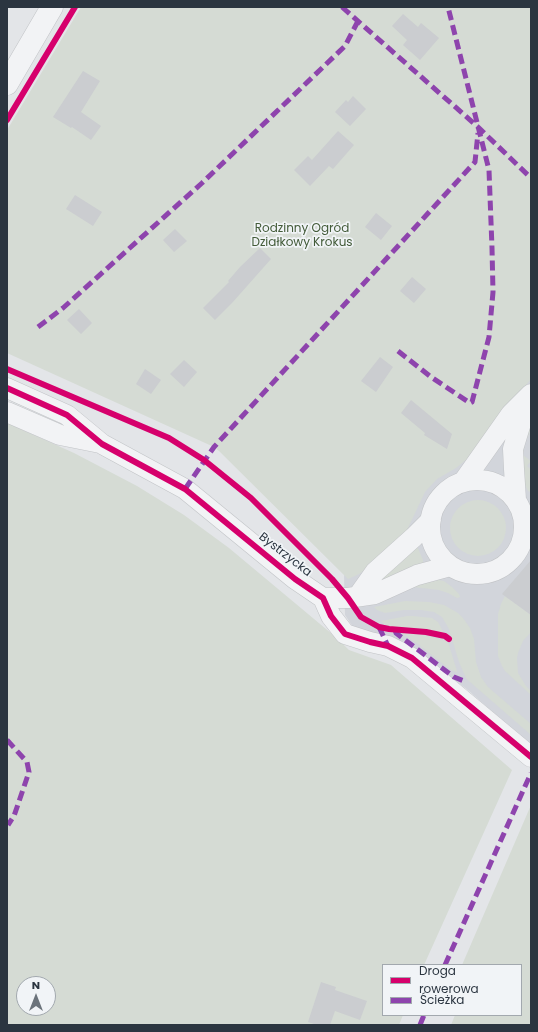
<!DOCTYPE html>
<meta charset="utf-8">
<style>
body{margin:0}
#map{position:relative;width:538px;height:1032px;overflow:hidden;background:#e3e5e8;font-family:Poppins,sans-serif}
canvas{display:block}
.frame{position:absolute;inset:0;border:8px solid #2b3540;pointer-events:none}
.legend{position:absolute;left:382px;top:964px;width:140px;height:52px;box-sizing:border-box;background:#f1f4f7;border:1px solid #a2a8ae;margin:0;padding:5px 7px;list-style:none;font-size:12px;color:#2b3540}
.legend li{display:flex;align-items:center;gap:8px;height:20px}
.legend b{width:20px;border:1px solid #a2a8ae}
.north{position:absolute;left:16px;top:976px;width:40px;height:40px;box-sizing:border-box;background:#f1f4f7;border:1px solid #a2a8ae;border-radius:50%;rotate:0deg;font-size:11px;font-weight:700;line-height:16px;text-align:center;color:#2b3540}
.north::after{content:'';display:block;margin:auto;width:14px;height:18px;background:#6b737b;clip-path:polygon(50% 0,100% 100%,50% 72%,0 100%)}
</style>
<div id="map">
<canvas width="538" height="1032"></canvas>
<div class="frame"></div>
<ul class="legend">
<li><b style="height:5px;background:#d6006c"></b>Droga rowerowa</li>
<li><b style="height:5px;background:#8e44ad"></b>Ścieżka</li>
</ul>
<div class="north">N</div>
</div>
<script>
const context = document.querySelector('canvas').getContext('2d');
context.lineJoin = 'round';
function fillPath(path, color) {
  context.fillStyle = color;
  context.fill(path, 'evenodd');
}
function poly(rows) {
  const path = new Path2D();
  for (const r of rows) {
    if (r.length === 3) {
      path.moveTo(r[0] + r[2], r[1]);
      path.arc(r[0], r[1], r[2], 0, 2 * Math.PI);
      continue;
    }
    path.moveTo(r[0], r[1]);
    for (let i = 2; i < r.length; i += 2) path.lineTo(r[i], r[i + 1]);
  }
  return path;
}
function trace(path, color, width, dash) {
  context.strokeStyle = color;
  context.lineWidth = width;
  context.lineCap = dash ? 'butt' : 'round';
  context.setLineDash(dash || []);
  context.stroke(path);
}
function write(font, color, halo, rows, align = 'center') {
  context.font = font + ' Poppins,sans-serif';
  context.lineWidth = 3.5;
  context.setLineDash([]);
  context.textBaseline = 'middle';
  context.strokeStyle = halo;
  context.fillStyle = color;
  for (const [text, x, y, turn = 0] of rows) {
    context.save();
    context.translate(x, y);
    context.rotate((+turn || 0) * Math.PI / 180);
    context.textAlign = isNaN(turn) ? turn : align;
    if (halo) context.strokeText(text, 0, 0);
    context.fillText(text, 0, 0);
    context.restore();
  }
}
fillPath(poly([
 [531,364,531,746,469,691,406,642,353,627,345,615,344,574,352,569]
]), '#d2d5db');
fillPath(poly([
 [81,7,531,7,531,379,509,406,471,456,456,468,437,479,425,492,407,530,367,569,359,574,348,579,219,451,214,447,7,353,7,130],
 [7,423,74,453,137,486,184,515,229,548,338,639,349,650,391,665,512,770,424,965,383,965,383,1015,403,1015,399,1025,7,1025],
 [24,984,48,984,48,1008,24,1008],
 [531,423,531,430,525,443,523,455,531,461,527,466,531,470,531,492,528,491,524,483,520,461],
 [478,528,28],
 [417,546,423,560,423,564,380,586,376,581],
 [438,580,444,581,452,587,459,594,460,597,457,598,448,593,439,590,413,587,414,584],
 [505,596,531,615,531,632,523,641,518,653,517,658,518,673,526,686,531,691,531,695,505,671,502,666,498,656,498,614,501,604],
 [405,601,429,602,444,605,458,613,463,618,470,628,474,639,476,662,481,677,488,687,531,724,531,735,470,682,466,678,459,662,449,629,442,617,434,612,421,610,404,610,385,613,377,610,374,607],
 [407,616,413,616,432,618,438,622,444,633,420,628,390,627,386,626,381,621],
 [401,633,424,635,446,641,448,642,457,671,457,672,451,670,418,644],
 [531,805,531,1025,451,1025,455,1015,521,1015,521,965,462,965]
]), '#d5dbd4');
fillPath(poly([
 [403,14,418,27,421,23,439,38,420,60,403,45,407,40,392,26],
 [83,71,100,81,81,112,101,126,91,140,72,127,71,128,53,117],
 [353,96,366,109,350,126,335,112,346,100,348,102],
 [338,131,354,145,333,169,329,166,310,186,294,170,308,156,312,160],
 [75,195,102,212,93,226,66,209],
 [376,213,392,226,381,240,365,227],
 [175,229,187,241,174,252,163,240],
 [260,248,271,259,232,303,215,320,203,308,229,282,228,281,240,267],
 [412,277,426,289,414,303,400,291],
 [79,309,92,323,81,334,67,320],
 [380,357,393,367,376,392,361,381],
 [184,360,197,372,184,387,170,374],
 [145,369,161,380,151,394,136,384],
 [411,400,452,434,447,449,424,435,425,433,401,413],
 [531,560,531,615,502,594],
 [321,982,336,987,335,990,367,1001,360,1020,335,1011,330,1025,317,1025,308,1022]
]), '#cbcdd0');
const minor = poly([
 [7,388,67,415,102,444,185,489,295,579,323,598,331,616,345,634,370,642,388,646,412,658,531,757],
 [7,412,60,435,100,443],
 [477,527,47],
 [463,482,511,414,531,394],
 [516,500,514,469,513,449,520,426,531,399],
 [358,596,375,572,414,537,431,520],
 [323,598,348,598,375,594,417,575,450,566]
]);
const tertiary = poly([
 [7,84,52,7]
]);
trace(minor, '#c1c3c6', 21);
trace(tertiary, '#c1c3c6', 23);
trace(minor, '#f2f3f5', 20);
trace(tertiary, '#f2f3f5', 22);
trace(poly([
 [342,7,478,127,531,178],
 [38,327,63,308,202,183,345,46,358,21],
 [398,351,431,377,470,403,472,402,489,337,493,292,492,248,489,170,448,7],
 [185,489,214,447,475,162,478,133],
 [379,627,388,646],
 [395,630,396,633,438,665,454,677,464,681],
 [7,740,27,762,29,772,14,816,8,825],
 [445,965,531,773],
 [420,1025,424,1015]
]), '#8e44ad', 5, [10, 5]);
trace(poly([
 [7,120,75,7],
 [7,369,169,438,204,460,251,498,332,579,348,598,361,617,379,627,389,629,426,632,445,636,449,639],
 [7,388,67,415,102,444,185,489,295,579,323,598,331,616,345,634,370,642,388,646,412,658,531,757]
]), '#d6006c', 6);
write('12px', '#435b39', '#f1f4f7', [
 ["Rodzinny Ogród",302,229],
 ["Działkowy Krokus",302,243]
]);
write('12px', '#2b3540', '#f1f4f7', [
 ["Bystrzycka",285,555,38]
]);
</script>
